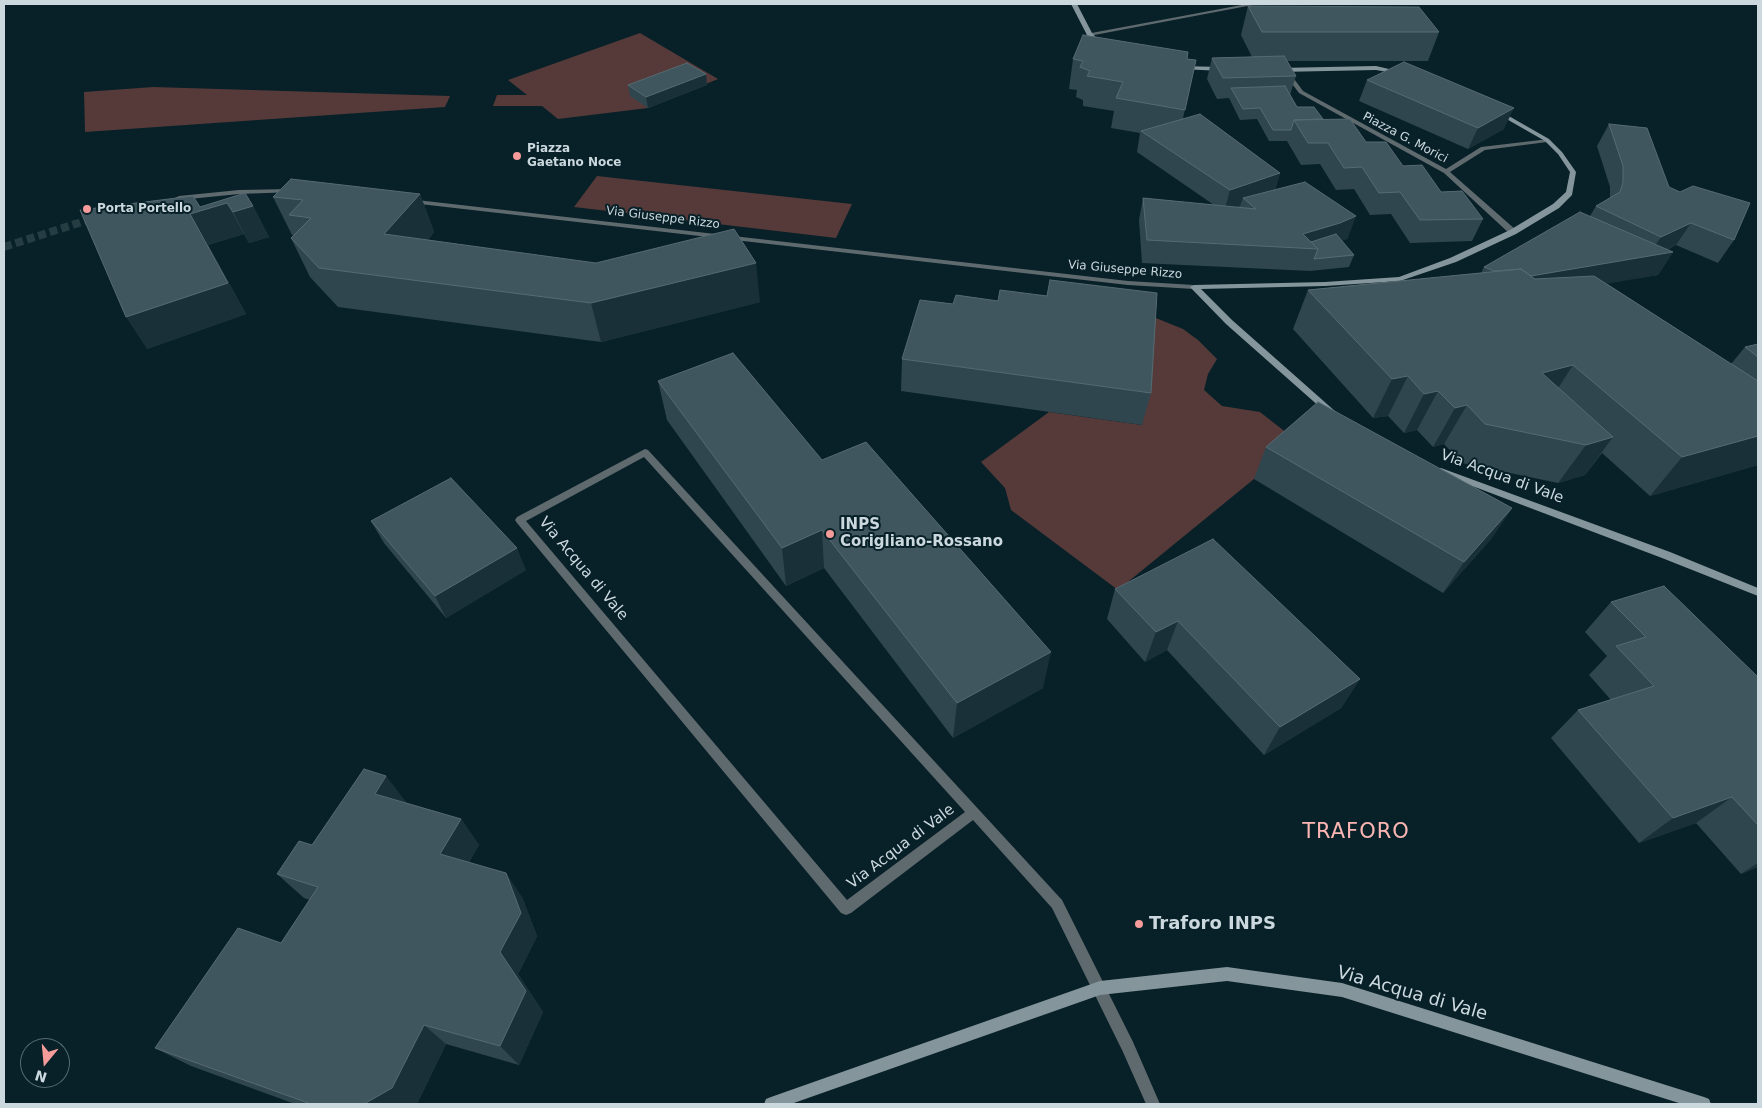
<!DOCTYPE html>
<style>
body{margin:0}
#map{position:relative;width:1762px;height:1108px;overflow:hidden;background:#082028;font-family:"DejaVu Sans",sans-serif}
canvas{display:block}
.frame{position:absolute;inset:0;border:5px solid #cbd9de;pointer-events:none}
.north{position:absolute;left:20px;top:1038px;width:50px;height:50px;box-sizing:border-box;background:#082028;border:1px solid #566a71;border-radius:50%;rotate:197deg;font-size:14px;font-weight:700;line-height:20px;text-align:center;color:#cbd9de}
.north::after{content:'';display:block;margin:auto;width:18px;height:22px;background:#f59b99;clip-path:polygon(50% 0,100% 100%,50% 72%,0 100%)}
</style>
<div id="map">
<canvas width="1762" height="1108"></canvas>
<div class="frame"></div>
<div class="north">N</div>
</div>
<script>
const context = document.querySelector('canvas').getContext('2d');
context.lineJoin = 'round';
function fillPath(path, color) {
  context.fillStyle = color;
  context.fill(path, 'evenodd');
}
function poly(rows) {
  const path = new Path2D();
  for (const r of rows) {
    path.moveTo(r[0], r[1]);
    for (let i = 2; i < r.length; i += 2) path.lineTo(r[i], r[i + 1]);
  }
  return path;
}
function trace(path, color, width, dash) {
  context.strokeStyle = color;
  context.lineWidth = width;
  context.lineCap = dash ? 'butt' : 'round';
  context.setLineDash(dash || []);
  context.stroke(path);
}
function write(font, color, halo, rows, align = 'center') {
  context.font = font + ' "DejaVu Sans",sans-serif';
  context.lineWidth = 4;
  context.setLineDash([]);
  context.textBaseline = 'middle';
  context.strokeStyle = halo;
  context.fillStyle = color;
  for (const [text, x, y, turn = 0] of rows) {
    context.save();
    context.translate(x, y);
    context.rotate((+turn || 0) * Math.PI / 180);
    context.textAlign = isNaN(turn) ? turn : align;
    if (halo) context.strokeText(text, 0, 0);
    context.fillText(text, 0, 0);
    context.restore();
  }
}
fillPath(poly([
 [640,33,718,79,648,108,558,119,542,106,493,106,497,95,527,95,508,80],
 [153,87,450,96,445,107,85,132,84,92],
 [597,176,852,204,836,238,574,207],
 [1151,316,1183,329,1198,340,1217,359,1208,374,1204,390,1222,406,1260,412,1297,441,1254,479,1118,590,1011,510,1005,488,981,462,1049,412,1142,425]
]), '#553a39');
trace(poly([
 [4,247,97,217]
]), '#253c43', 8, [8, 4]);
fillPath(poly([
 [1247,4,1258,4,1089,36,1086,34,1247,4],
 [1287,71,1289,72,1303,91,1446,169,1481,147,1549,139,1549,141,1547,142,1485,150,1450,172,1516,230,1516,234,1510,234,1444,173,1299,93,1284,73,1287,71],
 [292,189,296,191,294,192,239,194,179,200,175,198,179,196,239,190,292,189],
 [408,199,1128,281,1194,285,1198,287,1194,289,1128,285,411,203,408,203,408,199],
 [645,449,648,450,1062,900,1133,1042,1160,1104,1146,1104,1123,1052,1052,908,973,820,851,913,846,915,841,913,517,523,515,520,517,517,645,449],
 [644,457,965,812,847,900,526,521,644,457]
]), '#5f6a6e');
fillPath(poly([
 [1071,4,1077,4,1092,33,1102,44,1102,46,1098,46,1087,35,1071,4],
 [1179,66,1222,67,1225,69,1222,71,1181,69,1178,67,1179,66],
 [1376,66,1402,72,1399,74,1376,70,1279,72,1276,70,1279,68,1376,66],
 [1496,111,1500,111,1549,139,1562,152,1576,172,1572,195,1559,208,1516,234,1456,262,1400,281,1325,286,1201,289,1232,320,1336,412,1337,414,1336,416,1330,416,1226,324,1190,287,1194,285,1325,282,1399,277,1450,258,1510,230,1553,204,1566,192,1570,172,1558,154,1545,141,1496,113,1496,111],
 [1441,468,1670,552,1758,588,1758,596,1662,558,1438,473,1436,471,1438,469,1441,468],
 [1227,967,1342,983,1704,1097,1709,1099,1711,1104,1682,1104,1342,997,1227,981,1100,995,791,1104,764,1104,766,1099,771,1097,1100,981,1227,967]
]), '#84969c');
fillPath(poly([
 [1248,6,1439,32,1428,61,1287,61,1296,76,1290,95,1297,107,1366,142,1403,166,1441,192,1483,219,1472,241,1410,243,1391,214,1370,215,1354,189,1336,190,1320,164,1301,165,1287,141,1269,141,1257,119,1240,120,1229,98,1217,99,1207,79,1212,58,1252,57,1241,35],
 [1073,59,1187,59,1196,60,1183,118,1280,173,1275,190,1348,238,1342,241,1354,255,1349,267,1310,271,1142,263,1139,220,1143,198,1214,205,1137,152,1140,133,1111,128,1114,111,1083,106,1083,100,1076,97,1077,90,1069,89],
 [706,74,707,85,648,108,630,96,628,85],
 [1367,80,1504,129,1468,149,1359,101],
 [1609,124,1669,187,1734,240,1718,263,1676,245,1667,250,1673,252,1658,275,1606,283,1731,364,1745,347,1758,344,1758,465,1650,496,1602,453,1585,475,1558,483,1462,463,1444,444,1433,447,1417,430,1404,433,1388,416,1373,418,1293,329,1308,290,1481,273,1484,267,1590,216,1596,206,1610,198,1610,187,1597,146],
 [420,194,434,232,428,240,760,302,601,342,338,307,310,277,291,238,294,235,292,235,273,197],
 [253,206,269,237,249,243,244,234,208,245,246,314,147,349,200,207],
 [902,359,1151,393,1142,425,901,391],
 [658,381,822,460,1043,688,953,738,824,568,786,586,667,420],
 [1266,447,1512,508,1491,539,1443,593,1254,479],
 [371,521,526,570,446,618,384,543],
 [1115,589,1360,679,1341,708,1264,755,1167,650,1145,662,1107,619],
 [1611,602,1758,677,1758,867,1741,874,1696,823,1639,843,1551,738,1578,710,1611,700,1589,675,1607,656,1585,632],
 [407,803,461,819,479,845,469,862,522,897,537,936,518,974,543,1012,519,1065,446,1044,417,1104,295,1104,191,1066,155,1048,281,943,310,900,304,898,277,874]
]), '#30464f');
fillPath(poly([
 [706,74,707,85,648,108,646,97],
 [1514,108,1504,129,1468,149,1478,128],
 [1280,173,1273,195,1243,198,1240,206,1224,212,1230,190],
 [420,194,434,232,401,273,384,234],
 [227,203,244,234,208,245,246,314,147,349,126,317,190,214],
 [253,206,269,237,249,243,233,212],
 [1356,216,1348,238,1331,246,1318,249,1303,234],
 [1691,223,1676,245,1655,255,1673,252,1658,275,1500,302,1512,279,1648,256,1661,237],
 [756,263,760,302,601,342,591,303],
 [1573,365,1548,404,1542,373],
 [1408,376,1388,416,1373,418,1392,379],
 [1438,391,1417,430,1404,433,1424,394],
 [1467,405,1444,444,1433,447,1455,408],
 [1758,436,1758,465,1650,496,1682,457],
 [1613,437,1585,475,1558,483,1586,445],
 [1512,508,1491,539,1443,593,1464,562],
 [822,530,824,568,786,586,782,548],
 [517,548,526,570,446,618,435,596],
 [1178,621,1167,650,1145,662,1156,632],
 [1051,652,1043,688,953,738,957,703],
 [1360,679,1341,708,1264,755,1280,727],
 [386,776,407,803,375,794],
 [1732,797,1696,823,1639,843,1673,818],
 [461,819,479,845,460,878,440,854],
 [1758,863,1758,867,1741,874],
 [506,873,522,897,537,936,518,974,543,1012,519,1065,500,1046,500,952],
 [424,1025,446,1044,417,1104,364,1104]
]), '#193039');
const building = poly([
 [1248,6,1419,7,1439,32,1262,32,1248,6],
 [1083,35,1188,52,1187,59,1196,60,1185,110,1116,98,1123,82,1087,76,1090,71,1080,67,1083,61,1073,59,1083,35],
 [1284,56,1296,76,1223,78,1212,58,1284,56],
 [1404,62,1514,108,1478,128,1367,80,1404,62],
 [687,63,706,74,646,97,628,85,687,63],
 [1285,86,1297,107,1314,107,1323,119,1294,120,1291,130,1273,130,1260,108,1243,109,1231,88,1285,86],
 [1200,114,1280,173,1230,190,1141,131,1200,114],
 [1350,119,1366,142,1386,142,1403,166,1422,165,1441,192,1462,191,1483,219,1420,220,1400,192,1379,193,1362,167,1344,168,1328,143,1308,143,1294,120,1350,119],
 [1609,124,1647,128,1669,187,1680,192,1693,186,1750,203,1734,240,1691,223,1661,237,1596,206,1620,192,1623,182,1623,166,1609,124],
 [291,179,420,194,384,234,596,263,734,229,756,263,591,303,319,268,291,238,311,218,289,215,303,200,273,197,291,179],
 [1305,182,1356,216,1340,223,1303,234,1318,249,1147,240,1143,198,1256,209,1243,198,1305,182],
 [245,193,253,206,233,212,227,203,190,214,228,283,126,317,80,210,193,196,200,207,245,193],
 [1580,212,1673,252,1531,276,1521,269,1494,271,1484,267,1580,212],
 [1336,234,1354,255,1314,259,1318,249,1311,242,1336,234],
 [1521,269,1535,279,1594,276,1758,381,1758,436,1682,457,1573,365,1542,373,1613,437,1586,445,1485,424,1467,405,1455,408,1438,391,1424,394,1408,376,1392,379,1308,290,1521,269],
 [1050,280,1157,293,1151,393,902,359,920,300,953,304,956,295,998,301,1000,290,1047,296,1050,280],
 [1758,344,1758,357,1745,347,1758,344],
 [733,353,822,460,866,442,1051,652,957,703,822,530,782,548,658,381,733,353],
 [1318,402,1512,508,1464,562,1266,447,1318,402],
 [451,478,517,548,435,596,371,521,451,478],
 [1213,539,1360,679,1280,727,1178,621,1156,632,1115,589,1213,539],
 [1664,586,1758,677,1758,825,1732,797,1673,818,1578,710,1654,686,1616,646,1646,637,1611,602,1664,586],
 [364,769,386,776,375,794,461,819,440,854,506,873,521,913,500,952,526,991,500,1046,424,1025,392,1088,364,1104,311,1104,155,1048,238,928,281,943,318,887,277,874,299,841,312,845,364,769]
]);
fillPath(building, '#40565e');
trace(building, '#566a72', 1);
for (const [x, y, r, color] of [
 [517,156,5,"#f59b99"],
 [87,209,5,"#f59b99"],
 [830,534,5,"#f59b99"],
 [1139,924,5,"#f59b99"]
]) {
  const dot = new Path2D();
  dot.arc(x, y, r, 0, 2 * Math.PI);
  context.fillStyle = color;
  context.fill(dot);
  trace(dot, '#082028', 2);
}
write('12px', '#cbd9de', '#082028', [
 ["Piazza G. Morici",1405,138,28],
 ["Via Giuseppe Rizzo",663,218,7],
 ["Via Giuseppe Rizzo",1125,270,5]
]);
write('bold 12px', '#cbd9de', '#082028', [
 ["Piazza",527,149],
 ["Gaetano Noce",527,163],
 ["Porta Portello",97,209]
], 'left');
write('15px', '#cbd9de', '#082028', [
 ["Via Acqua di Vale",1502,477,20],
 ["Via Acqua di Vale",583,569,50],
 ["Via Acqua di Vale",901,847,-37]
]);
write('bold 15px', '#cbd9de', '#082028', [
 ["INPS",840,525],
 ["Corigliano-Rossano",840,542]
], 'left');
write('bold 18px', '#cbd9de', '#082028', [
 ["Traforo INPS",1149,924]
], 'left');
write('18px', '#cbd9de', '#082028', [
 ["Via Acqua di Vale",1412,994,16]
]);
context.letterSpacing = '1px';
write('21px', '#fbb6b4', '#082028', [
 ["TRAFORO",1356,833]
]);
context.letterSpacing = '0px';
</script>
